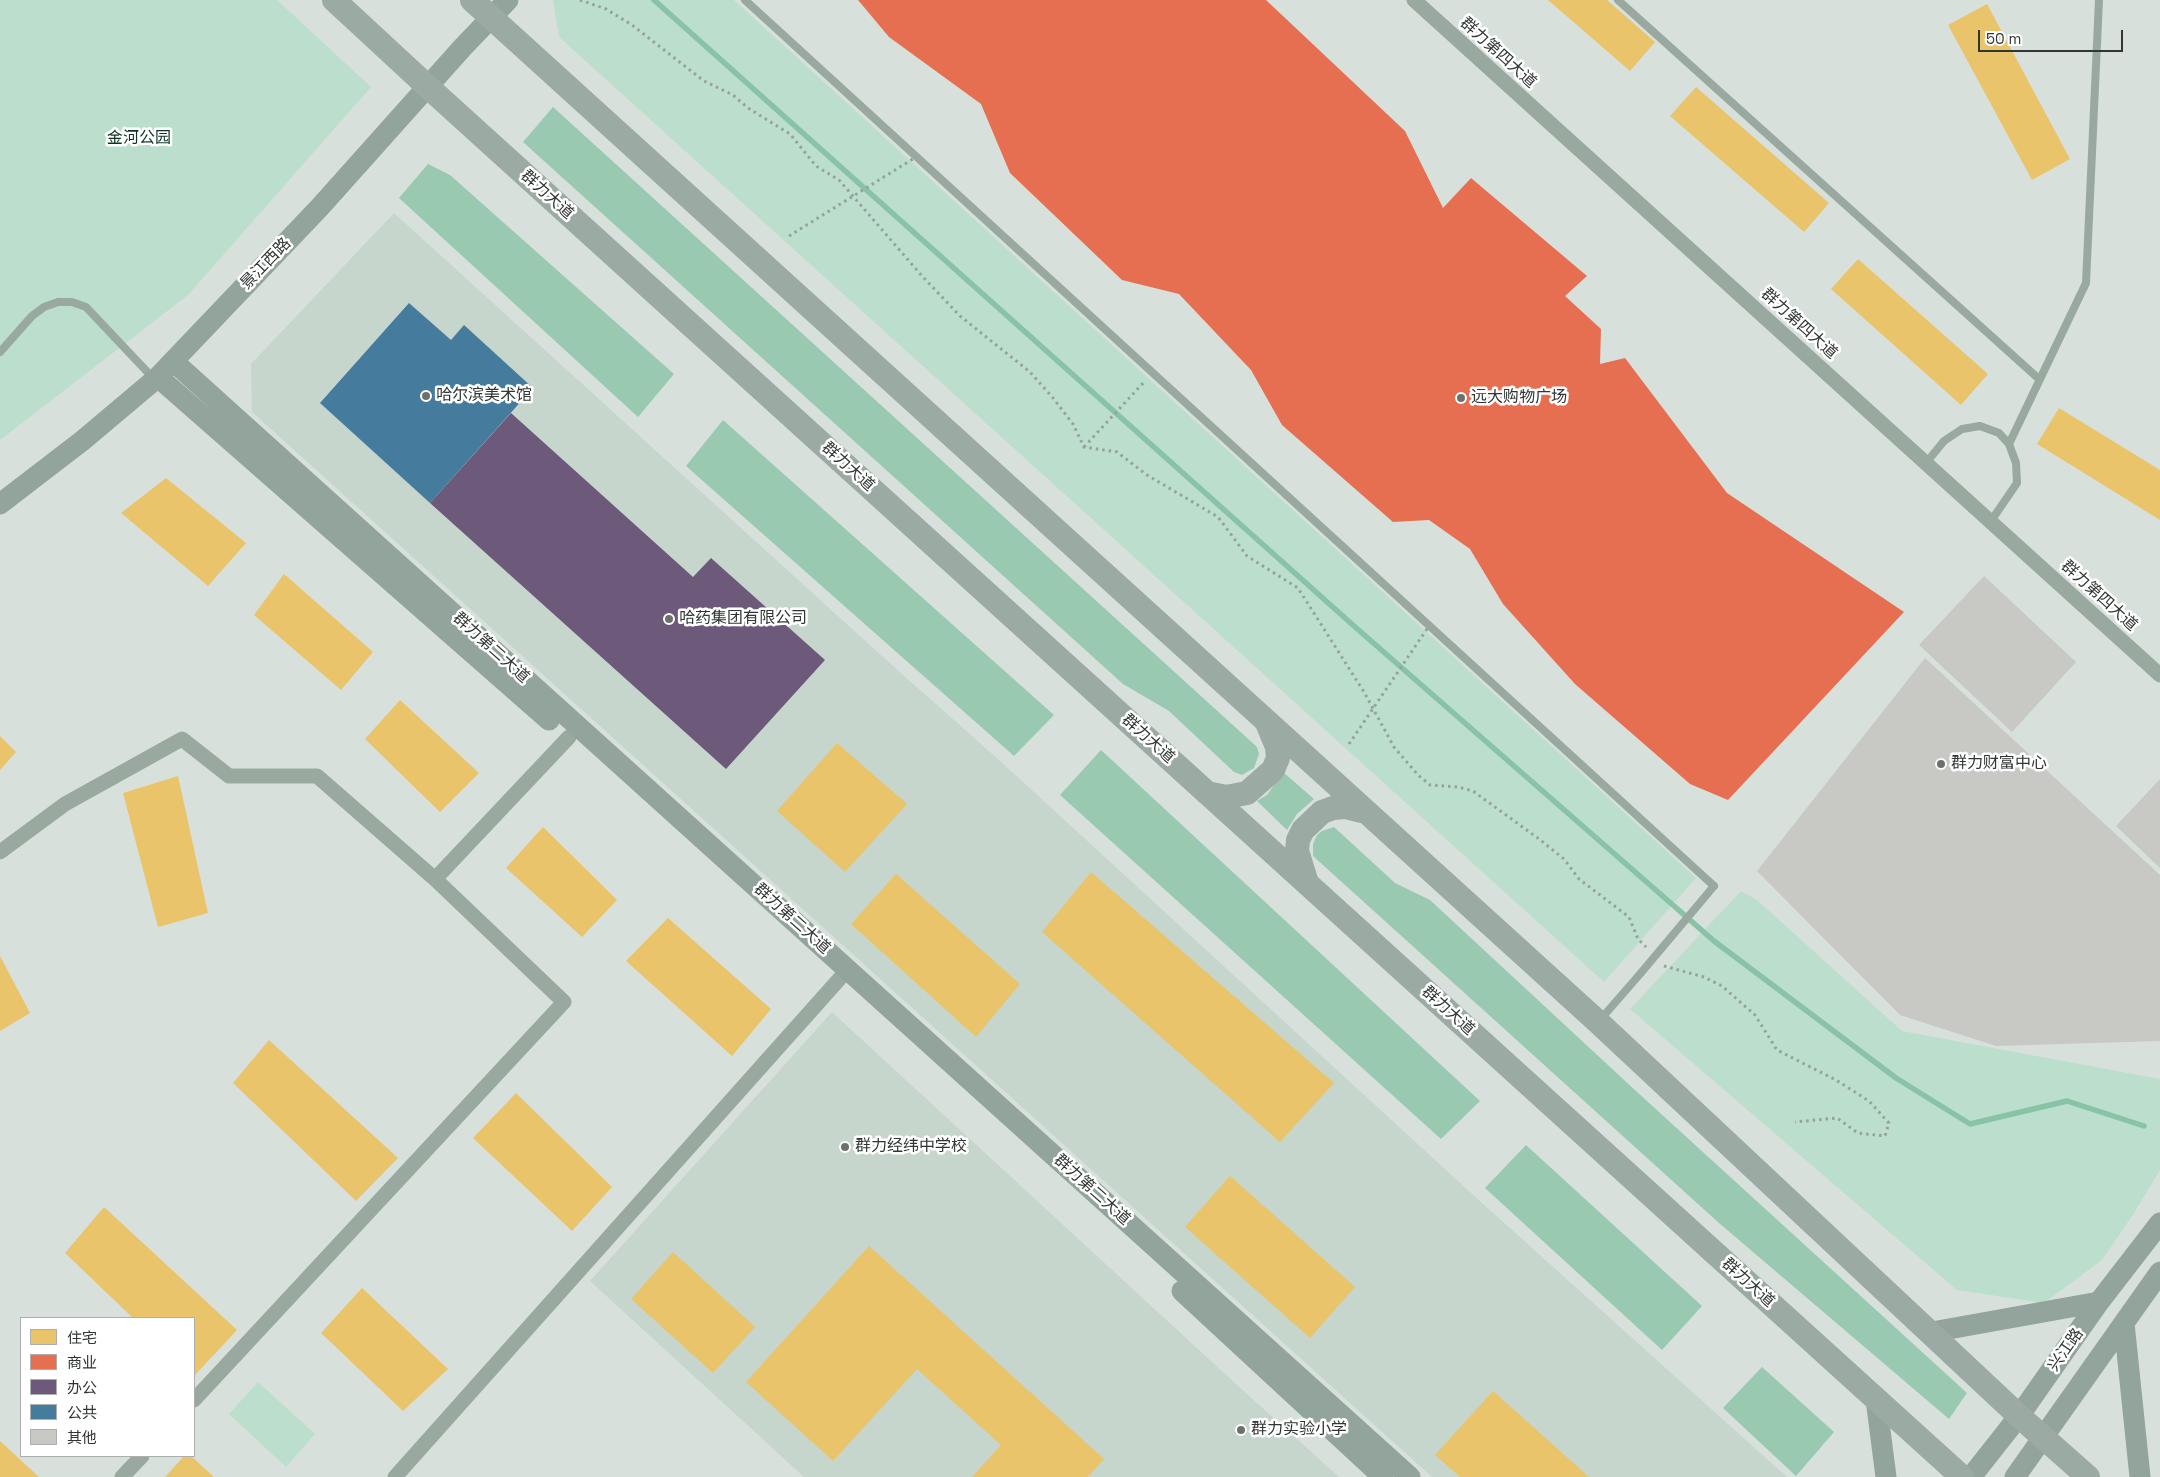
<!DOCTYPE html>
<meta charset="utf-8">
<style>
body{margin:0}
#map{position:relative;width:2160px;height:1477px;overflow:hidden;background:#d8e0dc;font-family:"Space Grotesk","Noto Sans SC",sans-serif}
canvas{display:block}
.legend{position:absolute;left:20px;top:1317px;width:175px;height:140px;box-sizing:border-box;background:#fff;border:1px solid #acafad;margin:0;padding:6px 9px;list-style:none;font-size:15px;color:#303633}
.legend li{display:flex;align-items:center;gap:10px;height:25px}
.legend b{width:25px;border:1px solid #acafad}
.scale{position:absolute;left:1978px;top:30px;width:145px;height:22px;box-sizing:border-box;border:2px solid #303633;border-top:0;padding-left:6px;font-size:15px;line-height:18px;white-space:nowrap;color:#303633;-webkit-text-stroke:4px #fff;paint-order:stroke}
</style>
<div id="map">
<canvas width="2160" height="1477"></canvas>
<ul class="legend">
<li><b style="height:14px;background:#e9c46a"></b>住宅</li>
<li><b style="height:14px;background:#e76f51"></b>商业</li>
<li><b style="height:14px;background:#6d597a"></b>办公</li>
<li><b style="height:14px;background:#457b9d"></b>公共</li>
<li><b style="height:14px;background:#c8c8c5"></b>其他</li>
</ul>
<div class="scale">50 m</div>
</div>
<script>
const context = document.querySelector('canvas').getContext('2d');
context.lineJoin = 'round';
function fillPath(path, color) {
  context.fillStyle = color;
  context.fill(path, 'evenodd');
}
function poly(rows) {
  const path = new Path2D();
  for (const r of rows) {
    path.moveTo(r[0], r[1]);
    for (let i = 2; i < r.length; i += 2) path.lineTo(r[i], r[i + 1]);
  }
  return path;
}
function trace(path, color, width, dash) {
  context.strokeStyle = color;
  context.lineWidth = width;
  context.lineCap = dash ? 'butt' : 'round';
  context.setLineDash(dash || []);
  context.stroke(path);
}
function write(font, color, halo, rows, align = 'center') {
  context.font = font + ' "Space Grotesk","Noto Sans SC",sans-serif';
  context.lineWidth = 5;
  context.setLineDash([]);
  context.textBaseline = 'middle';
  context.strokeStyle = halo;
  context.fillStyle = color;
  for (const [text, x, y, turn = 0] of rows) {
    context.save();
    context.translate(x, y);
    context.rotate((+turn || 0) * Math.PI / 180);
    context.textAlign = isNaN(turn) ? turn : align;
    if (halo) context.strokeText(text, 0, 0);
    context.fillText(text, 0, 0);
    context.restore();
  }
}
fillPath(poly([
 [394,213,893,666,998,759,1482,1203,1787,1477,1432,1477,252,412,251,364],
 [832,1012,1236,1384,1339,1477,804,1477,590,1281]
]), '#c6d6cd');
fillPath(poly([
 [0,0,277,0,371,87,188,295,0,440],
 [553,0,734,0,1696,878,1604,982,559,37],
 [1741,891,1757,900,1902,1031,2160,1079,2160,1170,2134,1213,2102,1260,2044,1303,1957,1290,1630,1009],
 [258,1382,315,1434,286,1467,229,1414]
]), '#bbdfcc');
fillPath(poly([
 [553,107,1257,747,1259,754,1254,768,1242,775,1234,772,1169,711,1123,684,523,142],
 [428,164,450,175,674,374,638,417,399,198],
 [723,420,1054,715,1014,756,686,466],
 [1101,750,1480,1101,1441,1139,1060,795],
 [1283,772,1314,799,1297,814,1287,830,1257,801,1267,795],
 [1334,827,1395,883,1430,900,1636,1091,1967,1393,1949,1419,1719,1223,1313,856,1313,844,1317,835,1322,831],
 [1526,1145,1702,1306,1662,1350,1485,1188],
 [1762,1367,1834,1432,1796,1476,1723,1408]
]), '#99c9b1');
fillPath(poly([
 [1548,0,1607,0,1655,42,1630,71],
 [1987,4,2070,159,2032,180,1948,25],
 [1696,87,1829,203,1804,232,1670,116],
 [1858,259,1988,374,1961,405,1831,289],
 [2059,408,2160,470,2160,520,2037,444],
 [166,478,246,543,208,586,121,513],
 [284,574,373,652,341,690,254,615],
 [400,700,479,773,440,812,365,739],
 [0,736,16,752,0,770],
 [837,743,907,804,845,872,777,811],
 [178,776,208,913,158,927,123,793],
 [543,827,617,900,582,937,506,868],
 [1091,872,1334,1083,1280,1142,1042,932],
 [896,874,1020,984,976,1037,851,924],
 [668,918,771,1009,732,1056,626,961],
 [0,956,30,1013,0,1031],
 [269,1040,398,1158,356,1201,233,1083],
 [516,1093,612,1187,572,1231,473,1138],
 [1230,1176,1355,1287,1310,1338,1185,1227],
 [104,1207,237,1330,194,1376,194,1318,133,1318,65,1253],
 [869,1246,1104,1459,1088,1477,972,1477,1001,1445,917,1369,833,1461,746,1382],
 [673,1252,755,1327,713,1373,631,1299],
 [362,1288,448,1369,403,1411,321,1333],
 [1493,1391,1589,1477,1460,1477,1435,1455],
 [0,1441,39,1477,0,1477],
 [184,1456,191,1456,214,1477,165,1477]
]), '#e9c46a');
fillPath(poly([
 [858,0,1266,0,1405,131,1443,208,1471,178,1587,276,1565,296,1601,329,1600,364,1625,358,1727,493,1904,612,1728,800,1690,784,1575,684,1503,604,1470,549,1429,520,1393,522,1282,425,1251,370,1179,294,1122,280,1010,173,981,104,889,37]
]), '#e76f51');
fillPath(poly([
 [511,413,693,577,711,558,825,660,726,769,430,503]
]), '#6d597a');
fillPath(poly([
 [409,303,451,340,464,325,533,388,430,503,320,403]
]), '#457b9d');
trace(poly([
 [654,0,1354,626,1714,941,1896,1078,1970,1124,2067,1101,2144,1126]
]), '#88c3a6', 5.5);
fillPath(poly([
 [1984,576,2076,662,2012,732,1919,645],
 [1925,658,2160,875,2160,1041,1996,1046,1900,1015,1757,871],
 [2160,779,2160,868,2116,826]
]), '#c8c8c5');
trace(poly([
 [580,0,606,9,632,25,704,81,733,95,748,108,790,134,816,166,839,180,922,276,960,316,1030,372,1053,398,1073,424,1084,447,1117,452,1147,475,1218,517,1247,556,1298,588,1364,692,1394,747,1418,775,1430,785,1458,787,1473,791,1539,839,1564,859,1579,879,1629,917,1638,939,1646,947],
 [1084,447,1145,381],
 [1664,966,1704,977,1722,986,1755,1015,1777,1050,1836,1080,1869,1101,1889,1123,1885,1136,1858,1133,1837,1118,1795,1122]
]), '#95a19b', 3, [2.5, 4]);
trace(poly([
 [745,0,1714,886],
 [1618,0,2039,379],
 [0,352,32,316,44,307,58,302,72,302,86,307,154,379],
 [2009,444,2086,283,2099,0],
 [1926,463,1944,441,1962,429,1980,426,1999,433,2009,444,2016,463,2017,483,1991,521],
 [1600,1020,1640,974]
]), '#99a9a0', 8);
trace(poly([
 [1414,0,2160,675],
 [0,852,65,804,182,739,229,776,317,776,435,879,564,1002,194,1400],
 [435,879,569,737],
 [122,1477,142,1456],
 [395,1477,842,976]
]), '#99a9a0', 15);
trace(poly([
 [173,361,1410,1477],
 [158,377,549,720],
 [0,504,82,441,158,377,320,207,463,47,508,0],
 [1182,1291,1383,1477],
 [2124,1323,2140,1477],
 [1932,1332,2099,1302],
 [1876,1399,1886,1477],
 [1971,1477,2019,1416,2099,1302,2160,1223],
 [2015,1477,2160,1272]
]), '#92a49c', 21);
trace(poly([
 [334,0,427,86,1962,1477],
 [472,0,1598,1022,2019,1416,2088,1477],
 [1207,793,1226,797,1247,793,1273,770,1278,758,1277,747,1267,723],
 [1307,883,1297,851,1298,840,1303,830,1322,812,1333,808,1346,807,1366,812]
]), '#9caaa4', 24);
trace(poly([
 [789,236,916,157],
 [1349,744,1429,626]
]), '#95a19b', 3, [2.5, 4]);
trace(poly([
 [1640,974,1714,886]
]), '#99a9a0', 8);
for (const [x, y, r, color] of [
 [426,396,5,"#6b726e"],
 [1461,398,5,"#6b726e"],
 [669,619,5,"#6b726e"],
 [1941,764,5,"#6b726e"],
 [845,1147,5,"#6b726e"],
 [1241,1430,5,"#6b726e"]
]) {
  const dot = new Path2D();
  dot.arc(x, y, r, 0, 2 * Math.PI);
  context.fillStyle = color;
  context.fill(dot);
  trace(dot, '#fff', 2);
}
write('16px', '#303633', '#fff', [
 ["群力第四大道",1498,53,42],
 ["群力大道",547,195,42],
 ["景江西路",266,264,-46],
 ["群力第四大道",1799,324,42],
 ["群力大道",848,467,42],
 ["群力第四大道",2099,596,42],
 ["群力第二大道",491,648,42],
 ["群力大道",1148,739,42],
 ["群力第二大道",792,919,42],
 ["群力大道",1448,1011,42],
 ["群力第二大道",1092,1190,42],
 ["群力大道",1748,1283,42],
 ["兴江路",2066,1350,-55]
]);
write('16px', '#0e3323', '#fff', [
 ["金河公园",139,139]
]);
write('16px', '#303633', '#fff', [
 ["哈尔滨美术馆",436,396],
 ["远大购物广场",1471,398],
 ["哈药集团有限公司",679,619],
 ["群力财富中心",1951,764],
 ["群力经纬中学校",855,1147],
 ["群力实验小学",1251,1430]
], 'left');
</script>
